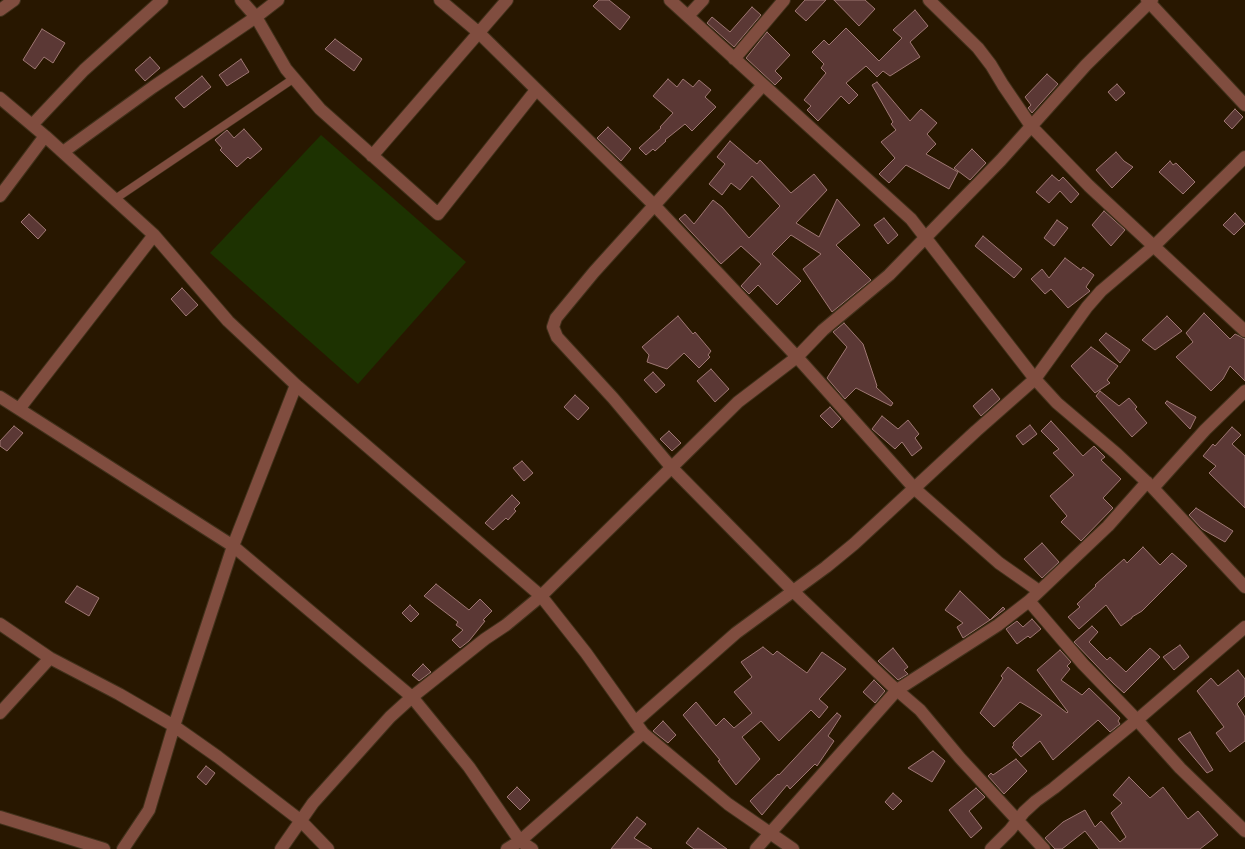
<!DOCTYPE html>
<style>
body{margin:0}
canvas{display:block;background:#281700}
</style>
<canvas width="1245" height="849"></canvas>
<script>
const context = document.querySelector('canvas').getContext('2d');
context.lineJoin = 'round';
function fillPath(path, color) {
  context.fillStyle = color;
  context.fill(path, 'evenodd');
}
function poly(rows) {
  const path = new Path2D();
  for (const r of rows) {
    path.moveTo(r[0], r[1]);
    for (let i = 2; i < r.length; i += 2) path.lineTo(r[i], r[i + 1]);
  }
  return path;
}
function trace(path, color, width, dash) {
  context.strokeStyle = color;
  context.lineWidth = width;
  context.lineCap = dash ? 'butt' : 'round';
  context.setLineDash(dash || []);
  context.stroke(path);
}
fillPath(poly([
 [321,135,466,262,358,384,210,253]
]), '#1d3201');
const building = poly([
 [599,0,609,0,630,17,620,30,593,6,599,0],
 [805,0,826,0,806,21,795,11,805,0],
 [834,0,865,0,875,9,859,26,834,0],
 [752,7,761,15,734,47,707,23,712,17,730,32,752,7],
 [915,10,928,26,910,42,920,57,890,76,883,71,877,77,866,66,846,83,858,95,849,104,841,96,818,121,807,110,811,106,804,100,826,73,821,68,824,64,812,52,824,40,829,45,846,28,879,61,902,38,893,30,915,10],
 [42,29,65,43,53,63,44,57,35,69,23,60,42,29],
 [767,32,790,55,775,71,782,78,775,85,746,58,767,32],
 [335,39,362,59,354,71,325,49,335,39],
 [150,57,160,68,145,81,135,70,150,57],
 [241,59,249,72,227,86,219,75,241,59],
 [1047,74,1058,84,1032,113,1028,108,1031,105,1025,97,1047,74],
 [202,76,211,87,184,108,175,98,202,76],
 [668,79,677,87,683,79,693,87,699,80,711,90,705,97,716,107,692,131,685,124,665,140,666,141,655,151,653,149,646,155,639,148,661,128,660,127,673,113,653,96,668,79],
 [877,82,910,121,921,109,937,123,927,134,936,144,926,154,958,172,949,189,906,165,889,183,879,174,895,158,881,142,896,130,891,124,893,122,872,85,877,82],
 [1117,84,1125,93,1116,101,1108,92,1117,84],
 [1235,109,1243,117,1232,129,1224,121,1235,109],
 [608,127,631,149,621,161,597,138,608,127],
 [244,129,262,149,250,159,248,157,237,167,220,150,222,148,215,140,227,130,234,138,244,129],
 [730,141,757,164,760,160,791,193,814,174,827,190,796,223,819,237,837,199,860,225,836,245,871,280,832,312,803,269,821,254,791,235,772,254,801,281,777,305,758,285,749,294,741,286,761,264,741,246,721,264,679,219,685,214,694,224,713,200,722,207,749,238,780,206,752,176,740,190,731,183,722,195,709,184,725,164,717,157,730,141],
 [972,149,986,163,970,180,954,168,972,149],
 [1116,152,1124,161,1133,167,1112,188,1096,170,1116,152],
 [1170,161,1173,165,1176,163,1195,182,1183,194,1159,172,1170,161],
 [1052,175,1059,181,1063,177,1079,194,1071,203,1060,191,1049,203,1036,192,1052,175],
 [1104,211,1125,230,1111,246,1092,225,1104,211],
 [1235,213,1245,224,1234,235,1223,225,1235,213],
 [29,214,46,230,38,239,21,222,29,214],
 [884,218,898,235,888,244,874,225,884,218],
 [1057,220,1068,228,1054,246,1044,238,1057,220],
 [983,236,1022,269,1014,278,975,246,983,236],
 [1065,258,1081,270,1083,267,1094,275,1086,287,1090,291,1068,308,1051,289,1045,294,1031,279,1042,269,1049,278,1065,258],
 [182,288,198,305,186,316,171,299,182,288],
 [1204,313,1230,339,1235,334,1245,339,1245,381,1230,366,1223,379,1211,391,1176,357,1193,342,1186,333,1204,313],
 [678,316,693,334,695,332,711,351,708,355,710,357,699,368,684,353,667,369,647,362,649,355,642,347,678,316],
 [1167,316,1182,331,1155,350,1142,340,1167,316],
 [844,323,863,344,877,386,876,387,893,403,891,406,856,388,845,399,827,378,847,347,833,332,844,323],
 [1106,333,1130,350,1120,363,1099,340,1106,333],
 [1091,347,1118,366,1107,380,1110,383,1095,393,1071,366,1091,347],
 [711,369,729,389,715,402,697,381,711,369],
 [653,372,665,385,656,393,644,380,653,372],
 [992,389,1000,399,981,416,973,406,992,389],
 [1100,391,1119,406,1129,398,1137,407,1135,409,1147,423,1132,437,1096,396,1100,391],
 [575,395,589,408,578,420,564,407,575,395],
 [1167,401,1196,417,1190,429,1165,403,1167,401],
 [830,407,841,419,832,428,820,416,830,407],
 [882,416,898,429,908,420,919,434,915,438,922,448,912,456,902,442,895,449,872,429,882,416],
 [1051,421,1083,456,1094,446,1105,457,1101,460,1121,479,1103,498,1113,508,1081,541,1061,522,1067,516,1050,496,1074,475,1053,453,1059,449,1041,431,1051,421],
 [1030,425,1037,434,1023,445,1016,436,1030,425],
 [14,426,23,433,7,451,0,446,0,441,14,426],
 [1232,427,1241,435,1232,444,1245,456,1245,508,1209,473,1216,466,1203,456,1213,444,1215,446,1232,427],
 [669,431,681,443,672,451,660,439,669,431],
 [522,461,533,473,524,481,513,468,522,461],
 [512,495,520,503,514,509,516,511,508,520,506,518,493,530,485,523,512,495],
 [1196,508,1233,531,1225,542,1202,529,1189,515,1196,508],
 [1042,543,1059,562,1042,578,1024,559,1042,543],
 [1143,547,1160,565,1172,553,1187,566,1142,611,1132,617,1132,618,1121,626,1106,605,1079,629,1068,617,1080,607,1077,604,1096,586,1095,585,1124,559,1127,563,1143,547],
 [436,584,469,610,480,599,492,611,483,620,485,621,469,641,460,648,452,640,463,630,456,625,458,622,424,596,436,584],
 [77,586,99,598,89,616,65,602,77,586],
 [960,591,990,620,1003,607,1005,609,993,618,963,638,957,627,963,623,945,610,960,591],
 [410,605,419,614,411,622,402,613,410,605],
 [1032,619,1041,629,1030,638,1028,636,1017,644,1006,629,1017,621,1023,627,1032,619],
 [1092,626,1098,632,1089,642,1107,660,1110,657,1126,672,1150,648,1160,657,1124,693,1113,683,1074,642,1092,626],
 [1180,645,1189,657,1174,670,1163,657,1180,645],
 [763,647,773,655,777,651,807,673,822,652,846,669,820,698,819,699,828,707,819,718,811,710,779,741,761,721,742,737,760,759,736,785,718,761,720,760,683,715,696,702,716,726,724,718,734,728,752,713,734,692,752,677,741,662,763,647],
 [893,648,908,667,904,670,908,674,898,680,878,661,893,648],
 [1060,650,1071,662,1067,666,1070,669,1061,680,1082,695,1089,688,1120,718,1118,721,1120,724,1110,732,1098,720,1053,760,1040,741,1021,757,1012,747,1014,745,1013,743,1042,715,1020,702,994,727,980,713,1003,678,1001,676,1008,667,1067,713,1068,712,1037,670,1060,650],
 [423,664,431,672,419,681,412,675,423,664],
 [1238,670,1245,679,1245,696,1237,704,1245,717,1245,741,1230,752,1216,733,1224,727,1197,691,1211,678,1218,686,1238,670],
 [874,680,885,691,875,703,863,692,874,680],
 [837,713,841,716,828,736,834,741,817,766,815,764,790,789,787,785,762,815,750,801,778,774,779,775,837,713],
 [663,721,676,735,668,743,653,731,663,721],
 [1190,732,1213,770,1207,773,1178,739,1190,732],
 [933,751,945,761,932,782,908,768,933,751],
 [1016,759,1027,771,1004,794,988,776,991,773,993,775,1016,759],
 [206,766,215,773,206,785,197,777,206,766],
 [1129,777,1150,798,1163,787,1188,819,1198,811,1218,835,1200,849,1099,849,1085,831,1062,849,1055,849,1045,838,1063,822,1085,810,1095,827,1101,821,1120,842,1126,837,1111,813,1122,803,1113,795,1129,777],
 [517,787,530,800,520,810,507,797,517,787],
 [976,788,985,797,969,811,982,828,971,838,949,810,976,788],
 [893,793,902,801,893,810,885,802,893,793],
 [637,817,646,824,634,838,652,849,611,849,637,817],
 [698,828,727,849,694,849,686,843,698,828]
]);
fillPath(building, '#5b3835');
trace(building, '#9e7773', 1);
const service = poly([
 [115,199,293,79]
]);
const minor = poly([
 [241,0,256,17,286,69,320,109,438,214,536,90],
 [440,0,478,32,655,206,797,357,915,489,999,563,1039,591],
 [670,0,911,219,1035,379,1057,403,1117,454,1153,488,1245,587],
 [929,0,978,48,991,65,1003,85,1031,126,1089,186,1245,331],
 [1147,0,1245,105],
 [0,10,14,0],
 [688,16,703,0],
 [734,59,784,0],
 [763,85,594,272,556,318,553,327,557,337,613,398,671,467,794,592,891,685,920,710,960,758,1044,849],
 [0,98,45,136,154,235,228,321,296,385,541,596,586,653,643,733,728,804,793,849],
 [32,125,84,70,162,0],
 [63,152,153,87,256,17,278,0],
 [372,156,507,0],
 [0,196,45,136],
 [0,397,233,546,412,697,469,767,520,841,532,849],
 [19,409,154,235],
 [1153,488,1205,430,1245,391],
 [1029,601,1083,664,1137,720,1180,768,1245,831],
 [0,624,50,658,119,694,174,726,218,757,300,820,328,849],
 [0,713,50,658],
 [635,722,736,633,826,567,854,544,976,431,1035,379,1087,307,1101,291,1154,246,1245,157],
 [0,817,104,849],
 [123,849,149,810,174,726,233,546,296,385],
 [281,849,313,803,390,717,412,697,485,639,506,625,541,596,738,402,797,357,823,330,889,275,1001,160,1086,65,1152,0],
 [507,849,520,841,643,733],
 [756,849,897,690,998,625,1029,601,1108,526,1147,482],
 [991,849,1010,830,1024,812,1036,801,1054,788,1137,720,1245,627]
]);
trace(service, '#41311b', 9);
trace(minor, '#41311b', 14);
trace(service, '#804d3f', 8);
trace(minor, '#804d3f', 12);
</script>
